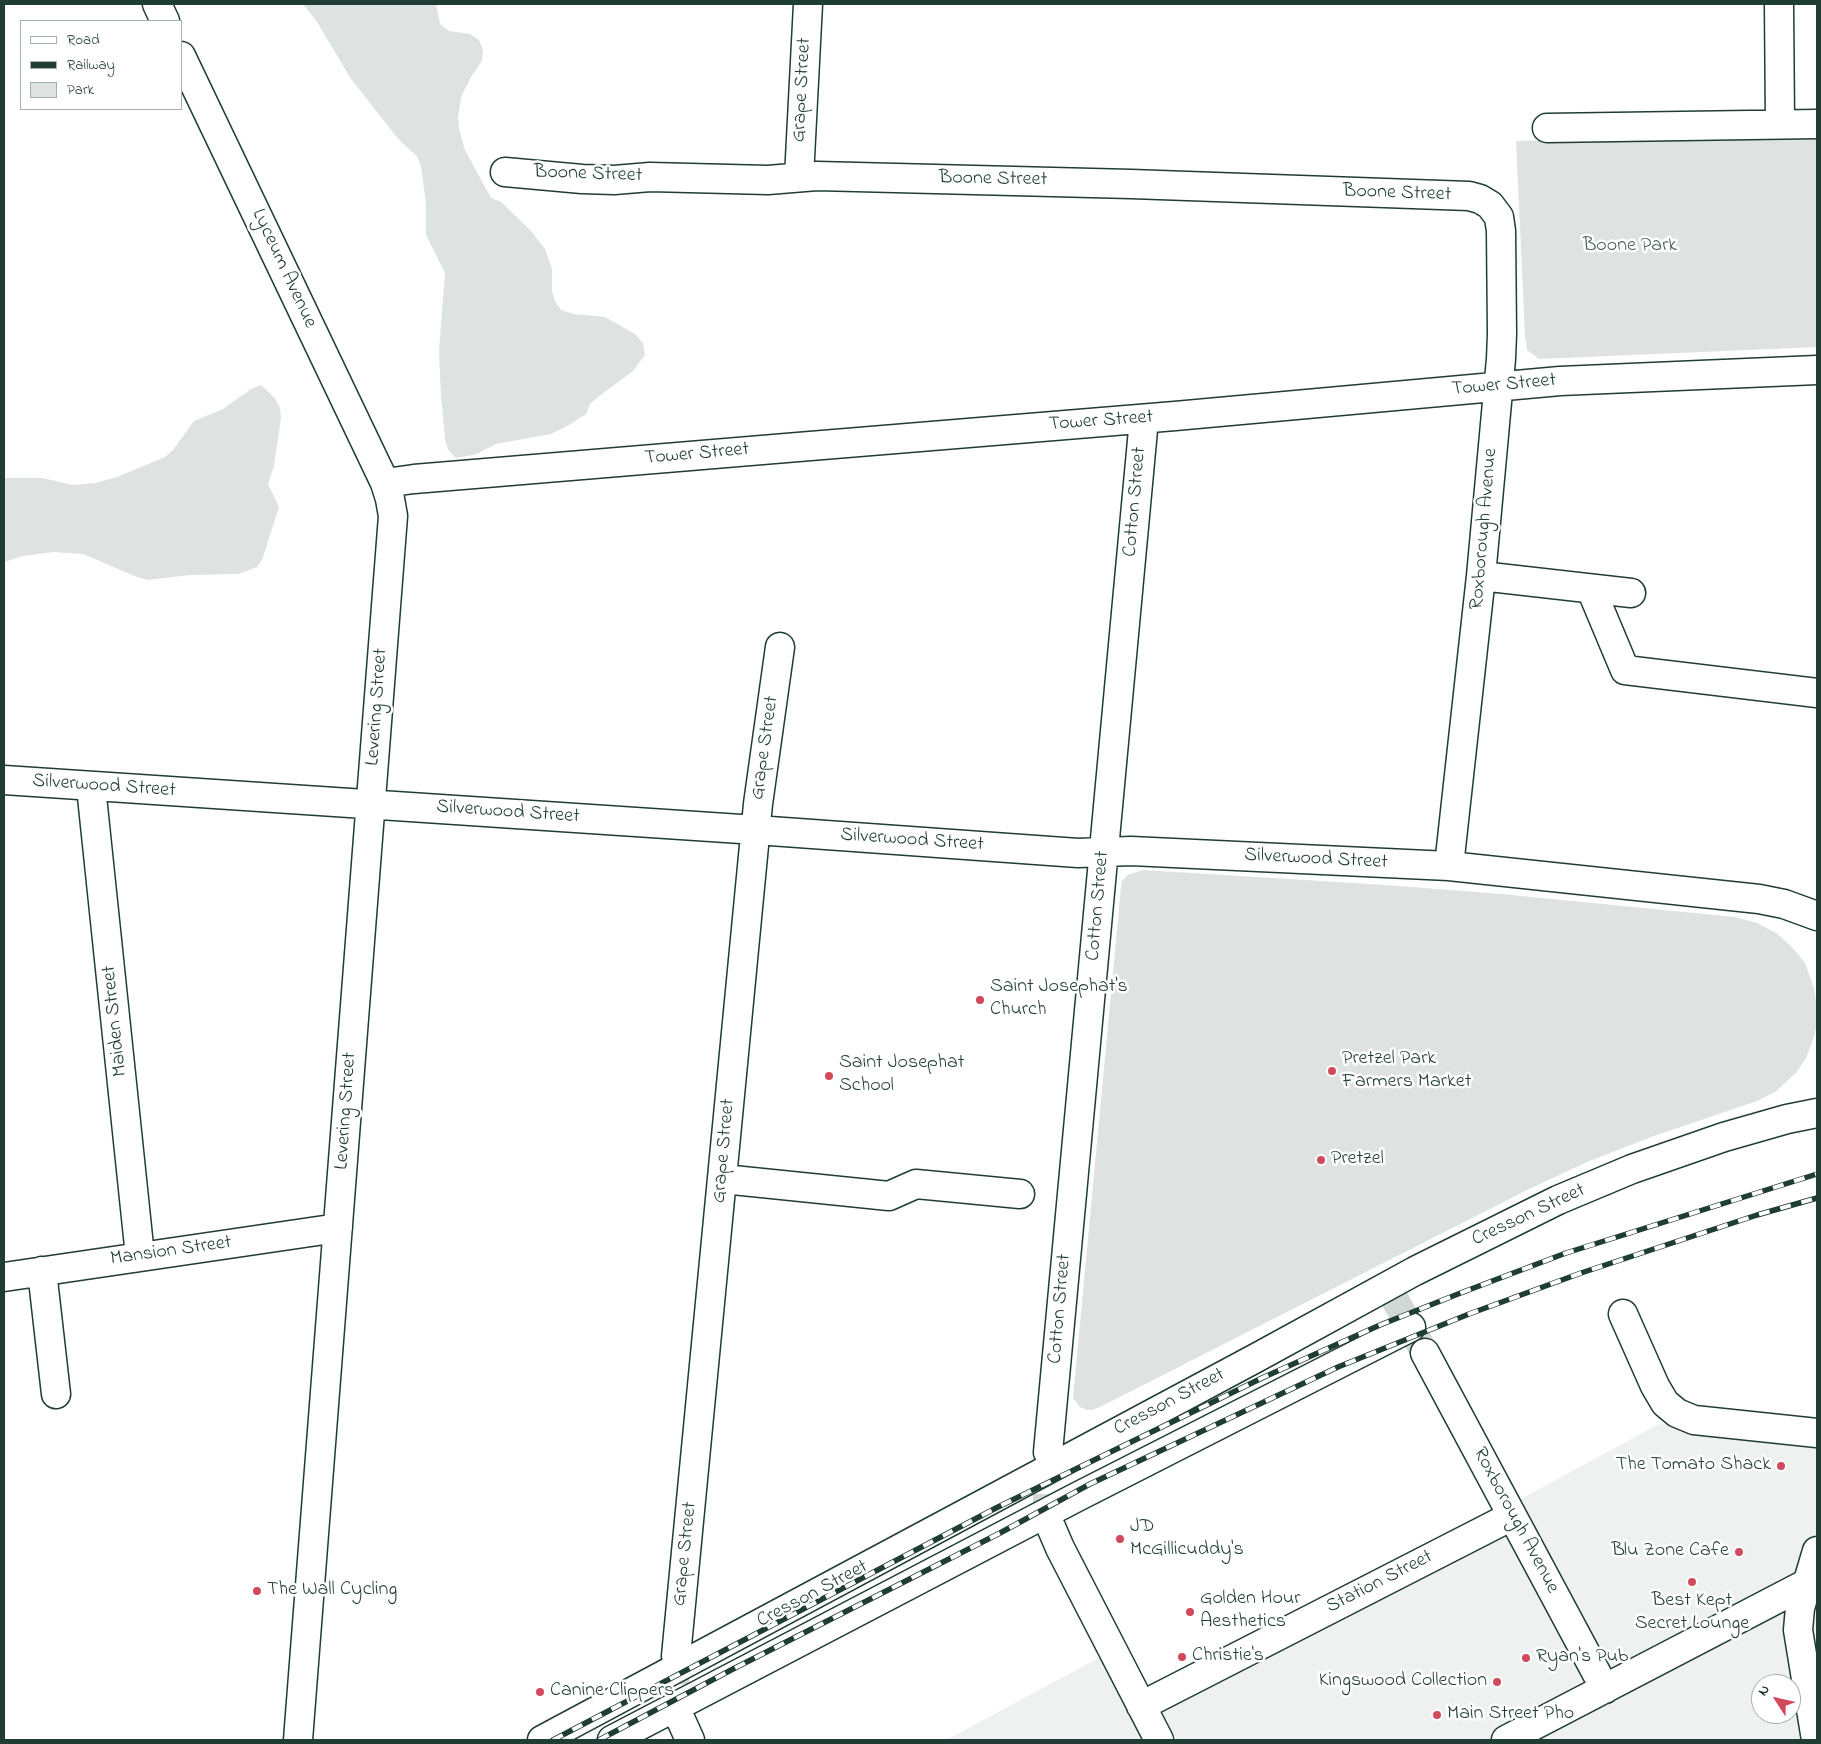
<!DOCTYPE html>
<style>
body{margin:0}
#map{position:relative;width:1821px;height:1744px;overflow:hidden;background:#fff;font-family:"Indie Flower",sans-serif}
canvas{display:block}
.frame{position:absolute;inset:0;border:5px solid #1f3d34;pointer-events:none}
.legend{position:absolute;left:20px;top:20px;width:162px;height:90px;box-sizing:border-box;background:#fff;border:1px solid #a5b1ae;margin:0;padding:6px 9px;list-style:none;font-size:15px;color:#1f3d34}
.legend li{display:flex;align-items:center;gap:10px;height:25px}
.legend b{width:25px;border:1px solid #a5b1ae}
.north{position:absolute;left:1751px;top:1674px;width:50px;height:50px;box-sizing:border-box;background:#fff;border:1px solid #a5b1ae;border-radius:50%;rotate:305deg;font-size:14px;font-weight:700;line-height:20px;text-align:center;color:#1f3d34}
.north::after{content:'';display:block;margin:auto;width:18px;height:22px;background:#d1495b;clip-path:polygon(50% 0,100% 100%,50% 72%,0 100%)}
</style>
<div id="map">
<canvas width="1821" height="1744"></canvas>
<div class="frame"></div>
<ul class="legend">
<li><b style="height:6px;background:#fff"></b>Road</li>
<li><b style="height:6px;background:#1f3d34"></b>Railway</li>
<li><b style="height:14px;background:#dee3e2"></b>Park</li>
</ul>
<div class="north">N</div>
</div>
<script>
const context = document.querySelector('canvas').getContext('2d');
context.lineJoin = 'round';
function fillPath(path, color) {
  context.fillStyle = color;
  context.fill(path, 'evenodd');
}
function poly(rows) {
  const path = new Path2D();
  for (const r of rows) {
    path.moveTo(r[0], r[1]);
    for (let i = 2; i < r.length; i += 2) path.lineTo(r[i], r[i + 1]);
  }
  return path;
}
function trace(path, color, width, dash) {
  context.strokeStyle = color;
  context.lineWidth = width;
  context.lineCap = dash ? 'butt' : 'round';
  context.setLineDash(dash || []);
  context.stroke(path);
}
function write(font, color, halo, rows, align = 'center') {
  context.font = font + ' "Indie Flower",sans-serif';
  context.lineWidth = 5;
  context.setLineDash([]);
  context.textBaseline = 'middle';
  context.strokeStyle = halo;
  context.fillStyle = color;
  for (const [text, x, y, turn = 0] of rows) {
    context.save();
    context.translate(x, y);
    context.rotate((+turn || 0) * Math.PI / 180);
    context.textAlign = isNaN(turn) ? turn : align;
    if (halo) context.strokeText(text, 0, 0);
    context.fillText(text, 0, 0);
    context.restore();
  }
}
fillPath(poly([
 [1659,1424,1817,1433,1817,1740,946,1740,1106,1654,1133,1709],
 [1761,1684,1791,1684,1791,1714,1761,1714]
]), '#eef1f0');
fillPath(poly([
 [303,4,436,4,440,24,449,31,470,34,479,40,483,50,482,61,471,77,461,97,458,118,459,129,465,150,491,198,501,202,531,231,545,249,552,269,552,291,555,301,561,310,573,314,605,317,635,334,643,343,645,355,633,371,598,397,590,404,586,414,569,425,551,434,496,444,477,454,456,458,448,450,445,439,441,396,439,351,445,273,426,235,426,204,421,166,417,156,400,141,351,79,317,22],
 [1709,137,1817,138,1817,347,1539,359,1527,350,1525,336,1516,141],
 [261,385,275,398,280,408,281,418,274,466,268,484,279,507,262,560,257,567,238,574,190,575,148,580,137,577,83,554,54,552,23,556,4,562,4,478,42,478,73,485,95,483,117,477,165,457,173,450,194,421,223,409,251,389],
 [1143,870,1386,885,1501,894,1735,917,1757,923,1776,933,1792,947,1805,963,1814,988,1817,1008,1817,1022,1814,1037,1806,1058,1796,1073,1775,1092,1757,1101,1651,1137,1587,1162,1527,1190,1102,1406,1092,1410,1087,1410,1080,1407,1073,1398,1121,887,1122,881,1127,875]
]), '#dee3e2');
trace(poly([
 [1394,1298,1425,1353],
 [1048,1452,1047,1469,1047,1513,1051,1527],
 [676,1656,675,1688,681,1720]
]), '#d2d8d6', 28, [28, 14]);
const minor = poly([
 [157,4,165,21],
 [1779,4,1780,124],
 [181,56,385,483,390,499,393,516,298,1740],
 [1547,128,1817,124],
 [505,172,582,179,614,180,650,177,768,180,817,176,1131,184,1469,196,1480,199,1490,205,1499,217,1501,231,1502,334,1501,359,1481,576,1449,866],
 [799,177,808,4],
 [385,483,414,479,786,448,1175,416,1560,381,1817,370],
 [1481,576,1631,593],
 [1591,589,1625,670,1817,693],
 [4,780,756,830,1078,853,1131,851,1449,866,1759,899,1784,904,1817,916],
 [91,787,140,1256],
 [723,1179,889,1196,916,1184,1020,1194],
 [42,1271,56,1394],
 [4,1277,338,1228],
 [1623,1314,1655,1386,1665,1403,1677,1413,1694,1420,1817,1433],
 [1425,1353,1605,1689],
 [1048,1452,1144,419],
 [1051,1527,1060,1548,1159,1740],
 [676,1656,758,804,780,647],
 [1141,1706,1512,1516],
 [681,1720,690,1740],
 [542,1740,1256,1358,1415,1271,1558,1200,1632,1169,1724,1137,1787,1119,1817,1113],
 [612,1740,1077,1497,1411,1327],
 [1506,1740,1817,1578],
 [1816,1740,1798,1630,1800,1608,1817,1551]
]);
trace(minor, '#1f3d34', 31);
trace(minor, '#fff', 28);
const rail = poly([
 [553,1740,998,1507,1262,1378,1380,1325,1458,1294,1566,1253,1817,1174],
 [599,1740,733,1669,1000,1533,1090,1484,1338,1367,1469,1314,1581,1273,1757,1215,1817,1198]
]);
trace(rail, '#1f3d34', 5.5);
trace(rail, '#fff', 4, [11]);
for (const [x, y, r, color] of [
 [980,1000,5,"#d1495b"],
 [1332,1071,5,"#d1495b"],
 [829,1076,5,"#d1495b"],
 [1321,1160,5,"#d1495b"],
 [1781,1466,5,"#d1495b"],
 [1120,1539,5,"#d1495b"],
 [1739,1552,5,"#d1495b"],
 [1692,1582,5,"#d1495b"],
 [257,1591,5,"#d1495b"],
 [1190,1612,5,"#d1495b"],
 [1182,1657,5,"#d1495b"],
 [1526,1658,5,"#d1495b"],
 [1497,1682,5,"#d1495b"],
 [540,1692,5,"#d1495b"],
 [1437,1715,5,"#d1495b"]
]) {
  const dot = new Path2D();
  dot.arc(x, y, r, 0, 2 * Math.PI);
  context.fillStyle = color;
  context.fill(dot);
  trace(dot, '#fff', 2);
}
write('20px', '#1f3d34', '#fff', [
 ["Grape Street",803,90,-87],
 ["Boone Street",588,175,2],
 ["Boone Street",993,180,1],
 ["Boone Street",1397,194,2],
 ["Lyceum Avenue",283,269,65],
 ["Tower Street",1504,386,-5],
 ["Tower Street",1101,422,-4],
 ["Tower Street",697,455,-5],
 ["Cotton Street",1136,502,-85],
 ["Roxborough Avenue",1485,529,-85],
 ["Levering Street",378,707,-86],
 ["Grape Street",766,748,-82],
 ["Silverwood Street",104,787,4],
 ["Silverwood Street",508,813,4],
 ["Silverwood Street",912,841,4],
 ["Silverwood Street",1316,860,3],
 ["Cotton Street",1099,906,-85],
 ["Maiden Street",116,1021,-96],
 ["Levering Street",347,1111,-86],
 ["Grape Street",725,1151,-85],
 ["Cresson Street",1529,1216,-25],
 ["Mansion Street",171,1252,-8],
 ["Cotton Street",1061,1309,-85],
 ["Cresson Street",1170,1403,-28],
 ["Roxborough Avenue",1515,1521,62],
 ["Grape Street",686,1554,-84],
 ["Station Street",1380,1583,-27],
 ["Cresson Street",813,1595,-28]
]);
write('20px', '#455e57', '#fff', [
 ["Boone Park",1630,247]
]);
write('20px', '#1f3d34', '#fff', [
 ["Saint Josephat's",990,988],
 ["Church",990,1011],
 ["Pretzel Park",1342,1060],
 ["Farmers Market",1342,1083],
 ["Saint Josephat",839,1064],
 ["School",839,1087],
 ["Pretzel",1331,1160],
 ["The Tomato Shack",1771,1466,"right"],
 ["JD",1130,1528],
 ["McGillicuddy's",1130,1551],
 ["Blu Zone Cafe",1729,1552,"right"],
 ["The Wall Cycling",267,1591],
 ["Golden Hour",1200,1600],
 ["Aesthetics",1200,1623],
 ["Best Kept",1692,1602,"center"],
 ["Secret Lounge",1692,1625,"center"],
 ["Christie's",1192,1657],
 ["Ryan's Pub",1536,1658],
 ["Kingswood Collection",1487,1682,"right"],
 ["Canine Clippers",550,1692],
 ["Main Street Pho",1447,1715]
], 'left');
</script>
